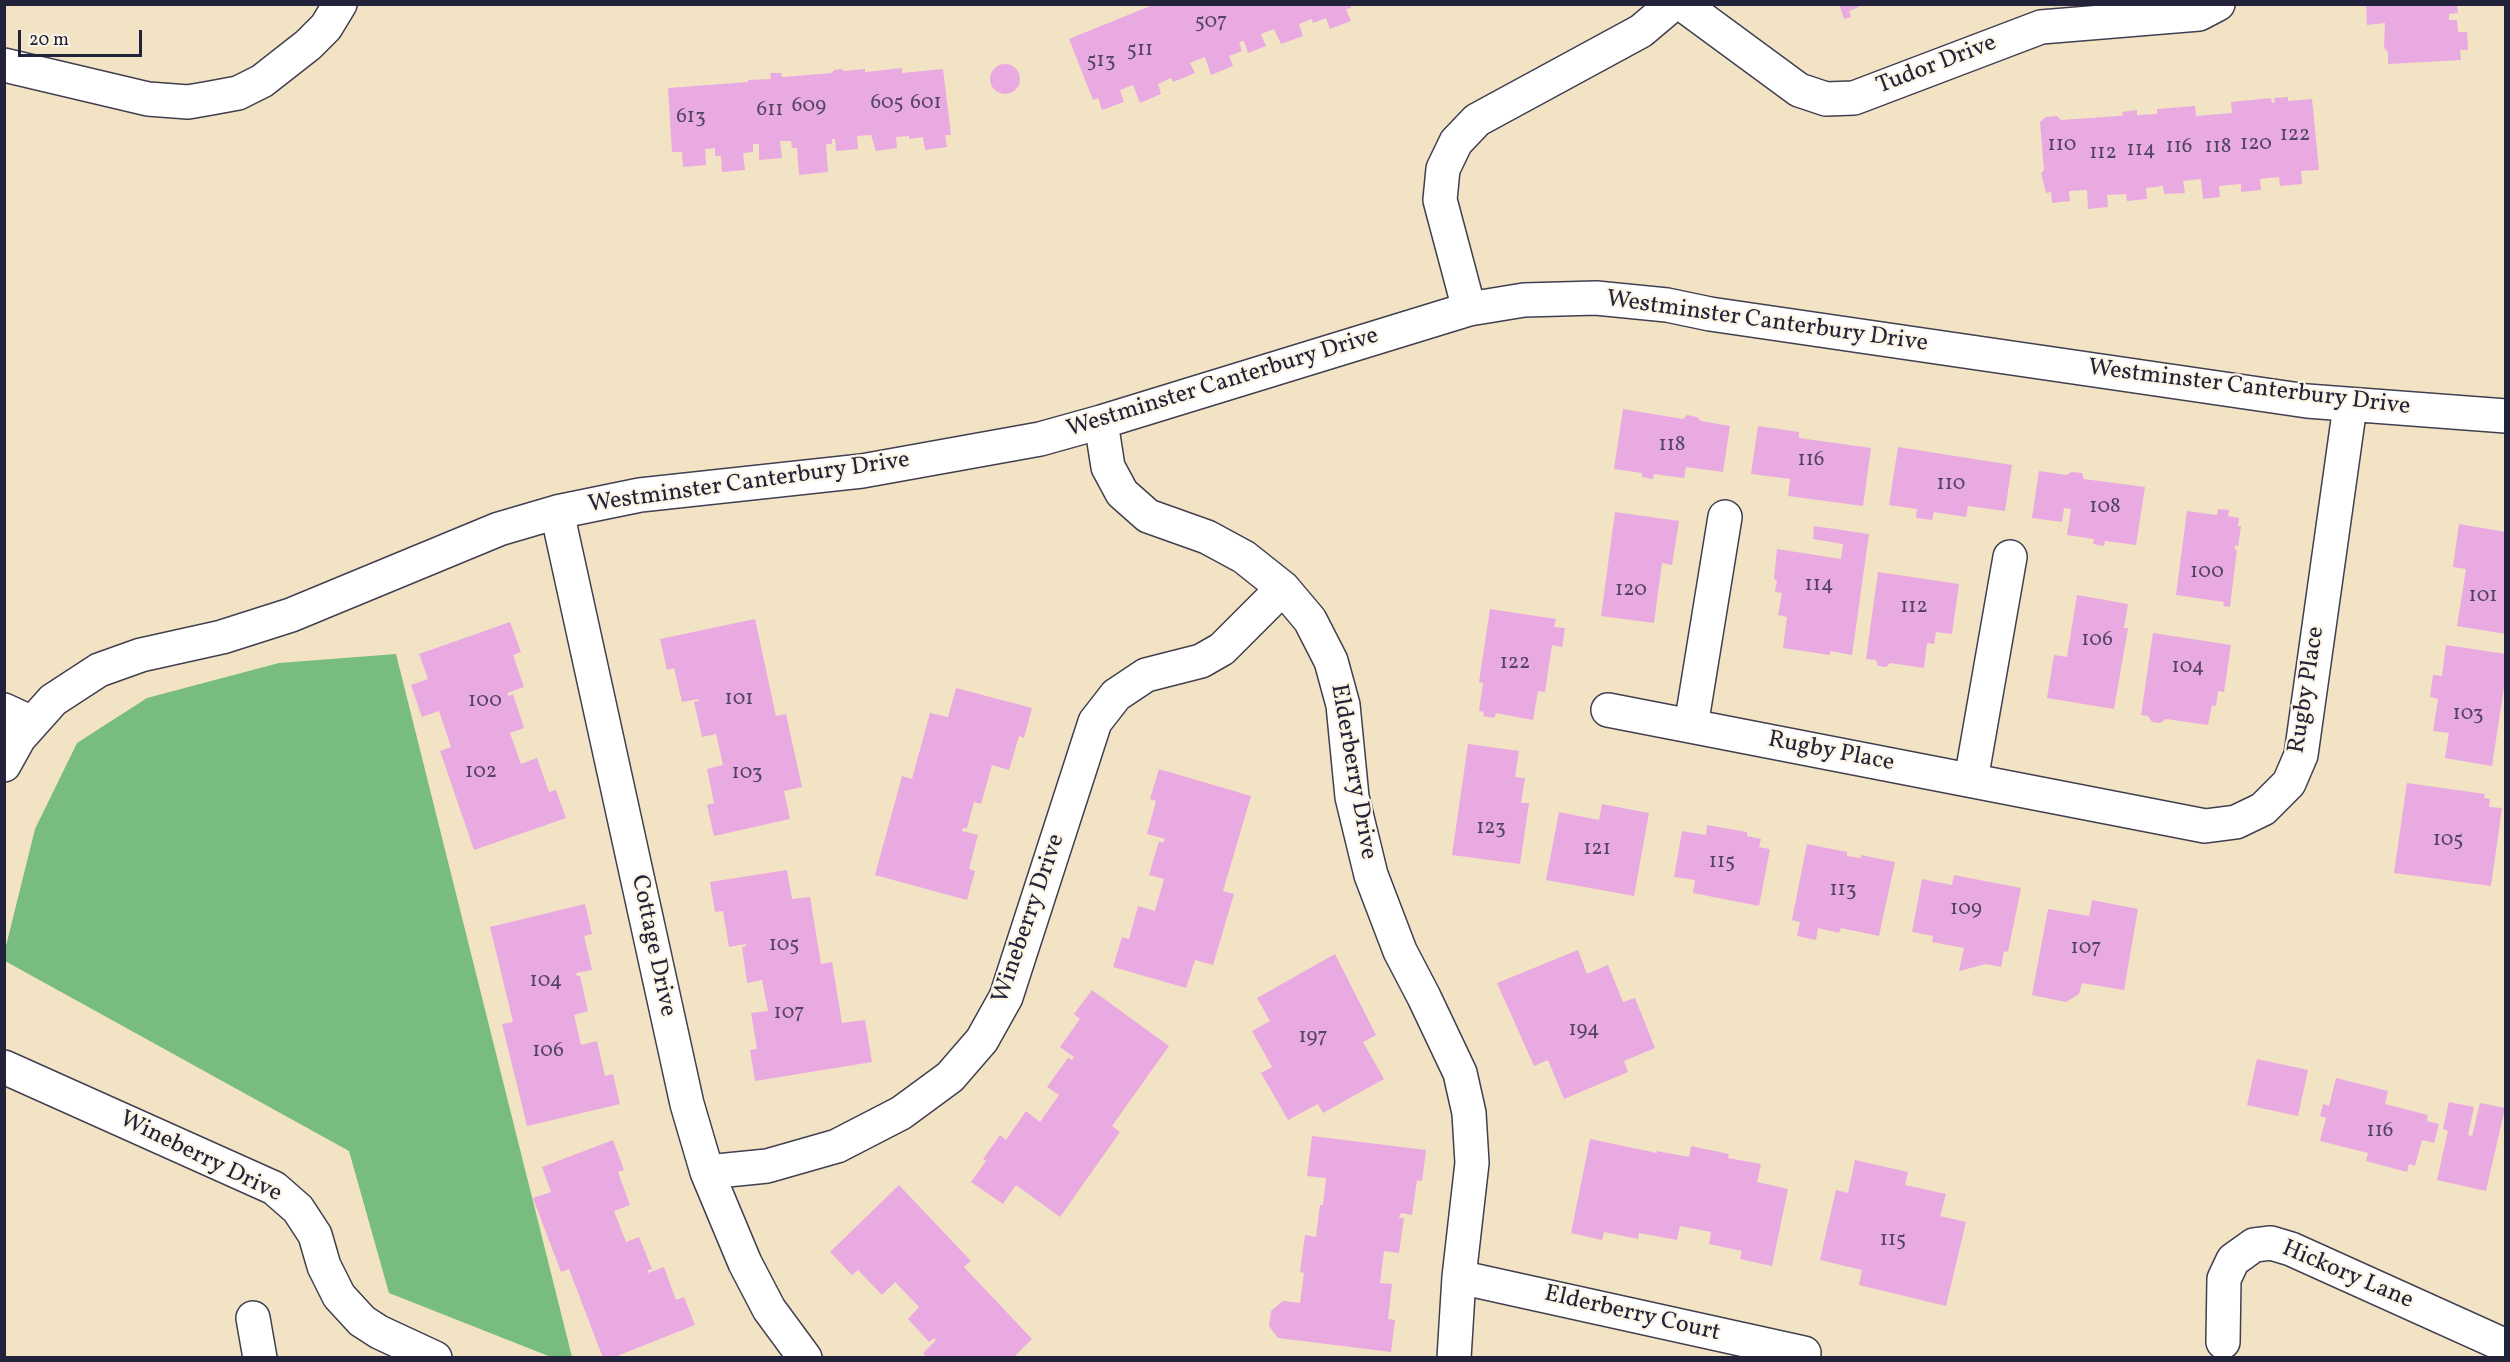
<!DOCTYPE html>
<style>
body{margin:0}
#map{position:relative;width:2510px;height:1362px;overflow:hidden;background:#f3e3c5;font-family:Vollkorn,serif}
canvas{display:block}
.frame{position:absolute;inset:0;border:6px solid #22223b;pointer-events:none}
.scale{position:absolute;left:18px;top:30px;width:124px;height:27px;box-sizing:border-box;border:3px solid #22223b;border-top:0;padding-left:8px;font-size:18px;line-height:21px;white-space:nowrap;color:#22223b;-webkit-text-stroke:4px #fcf5e5;paint-order:stroke}
</style>
<div id="map">
<canvas width="2510" height="1362"></canvas>
<div class="frame"></div>
<div class="scale">20 m</div>
</div>
<script>
const context = document.querySelector('canvas').getContext('2d');
context.lineJoin = 'round';
function fillPath(path, color) {
  context.fillStyle = color;
  context.fill(path, 'evenodd');
}
function poly(rows) {
  const path = new Path2D();
  for (const r of rows) {
    if (r.length === 3) {
      path.moveTo(r[0] + r[2], r[1]);
      path.arc(r[0], r[1], r[2], 0, 2 * Math.PI);
      continue;
    }
    path.moveTo(r[0], r[1]);
    for (let i = 2; i < r.length; i += 2) path.lineTo(r[i], r[i + 1]);
  }
  return path;
}
function trace(path, color, width, dash) {
  context.strokeStyle = color;
  context.lineWidth = width;
  context.lineCap = dash ? 'butt' : 'round';
  context.setLineDash(dash || []);
  context.stroke(path);
}
function write(font, color, halo, rows, align = 'center') {
  context.font = font + ' Vollkorn,serif';
  context.lineWidth = 4.5;
  context.setLineDash([]);
  context.textBaseline = 'middle';
  context.strokeStyle = halo;
  context.fillStyle = color;
  for (const [text, x, y, turn = 0] of rows) {
    context.save();
    context.translate(x, y);
    context.rotate((+turn || 0) * Math.PI / 180);
    context.textAlign = isNaN(turn) ? turn : align;
    if (halo) context.strokeText(text, 0, 0);
    context.fillText(text, 0, 0);
    context.restore();
  }
}
fillPath(poly([
 [396,654,572,1357,551,1357,389,1293,349,1151,5,961,5,950,35,829,77,743,147,698,279,663]
]), '#78bc7f');
fillPath(poly([
 [1155,4,1350,4,1351,8,1346,9,1351,21,1330,29,1326,18,1313,23,1312,19,1299,24,1303,36,1281,44,1274,29,1261,34,1266,46,1248,53,1244,41,1239,42,1242,51,1229,56,1233,66,1211,75,1205,57,1190,63,1195,73,1173,82,1171,78,1158,84,1161,94,1140,103,1133,85,1120,90,1124,102,1102,110,1098,98,1093,100,1069,39],
 [1839,4,1858,4,1859,7,1849,11,1851,17,1844,19],
 [2366,4,2457,4,2458,13,2449,14,2449,20,2457,20,2458,32,2467,32,2468,50,2460,50,2461,60,2388,64,2388,52,2384,48,2385,23,2367,25],
 [1005,79,15],
 [902,68,902,73,943,69,951,135,945,135,947,147,925,150,923,137,909,139,909,136,896,137,897,148,876,151,871,135,857,136,858,149,836,151,835,139,832,139,832,144,826,144,828,172,799,175,797,148,792,148,791,141,780,141,782,158,759,160,759,144,753,144,753,152,743,153,745,170,722,172,721,156,715,156,715,148,705,149,706,165,683,167,682,152,672,152,668,88,748,82,748,80,771,79,770,73,781,73,782,77,832,73,834,70,841,69,844,71,865,69,865,72],
 [2288,97,2288,101,2312,99,2319,170,2301,171,2302,184,2280,186,2279,177,2260,179,2261,190,2241,192,2241,184,2219,186,2220,197,2203,199,2201,179,2183,181,2185,193,2164,194,2163,186,2146,188,2147,199,2127,201,2126,194,2107,195,2108,207,2088,209,2087,190,2069,191,2070,201,2052,203,2051,192,2046,193,2041,173,2044,170,2040,122,2046,117,2057,116,2061,120,2119,116,2123,115,2122,112,2137,110,2137,115,2157,114,2157,109,2195,106,2196,116,2232,113,2231,102,2271,98,2272,103,2275,102,2274,98],
 [1623,409,1683,419,1687,415,1697,417,1701,421,1730,426,1723,472,1686,467,1684,478,1654,474,1653,479,1642,477,1642,473,1614,469],
 [1758,426,1799,432,1799,438,1871,448,1863,506,1788,496,1790,479,1751,474],
 [1898,447,2012,465,2005,511,1968,506,1966,517,1934,512,1932,520,1916,518,1917,509,1889,505],
 [2039,471,2067,475,2071,472,2082,473,2084,479,2145,487,2136,545,2105,541,2104,546,2093,544,2094,539,2067,535,2071,509,2064,508,2062,522,2032,518],
 [2218,509,2229,510,2228,516,2239,518,2238,526,2241,526,2238,546,2235,545,2235,550,2237,550,2230,607,2223,606,2224,602,2176,595,2187,511,2217,515],
 [1615,512,1679,521,1672,565,1662,563,1654,623,1601,616],
 [2459,524,2506,532,2506,634,2457,626,2466,569,2453,567],
 [1814,526,1869,534,1852,655,1830,651,1830,655,1783,648,1787,617,1778,615,1782,593,1775,592,1777,580,1774,579,1777,549,1841,559,1843,544,1813,539],
 [1878,572,1959,584,1952,634,1936,632,1934,644,1927,643,1924,668,1890,663,1886,667,1878,666,1876,660,1866,659],
 [2077,595,2128,604,2124,628,2128,628,2114,709,2047,698,2054,655,2067,657],
 [1490,609,1556,619,1554,627,1565,628,1562,647,1552,645,1545,692,1538,691,1533,720,1496,713,1494,718,1483,716,1484,712,1479,711,1483,683,1479,682],
 [755,619,776,716,786,714,802,787,784,791,790,819,714,836,707,805,714,803,707,769,723,765,716,734,702,737,694,702,699,701,698,699,682,702,674,668,667,670,660,639],
 [510,622,521,652,513,655,524,687,507,693,509,696,513,694,524,728,510,733,521,764,537,758,549,792,556,790,566,818,474,850,440,751,451,747,439,711,422,717,411,685,428,679,419,654],
 [2153,633,2231,645,2224,692,2218,691,2216,706,2212,705,2208,725,2166,719,2160,723,2152,722,2148,716,2141,715],
 [2446,645,2506,654,2506,674,2492,766,2445,758,2449,733,2433,731,2438,699,2430,697,2433,675,2442,676],
 [956,688,1032,708,1024,738,1019,736,1009,770,992,765,981,804,974,802,967,828,963,828,962,831,978,835,969,869,975,871,967,900,875,875,902,776,912,779,930,713,948,717],
 [1468,744,1519,751,1515,777,1525,778,1521,803,1529,803,1520,864,1452,855],
 [1159,769,1251,796,1223,891,1234,894,1213,965,1195,960,1186,988,1113,967,1122,937,1129,939,1138,906,1155,911,1164,879,1149,875,1159,841,1163,843,1165,839,1147,834,1156,801,1150,799],
 [2407,783,2485,794,2484,798,2490,799,2489,807,2502,808,2491,886,2394,873],
 [1602,804,1649,813,1634,896,1546,880,1559,812,1599,820],
 [1707,825,1747,832,1747,836,1761,839,1759,847,1770,849,1759,906,1693,893,1695,880,1674,877,1682,831,1706,835],
 [1807,844,1847,852,1847,856,1861,858,1861,855,1895,862,1879,936,1841,928,1839,933,1818,928,1816,940,1797,936,1800,922,1792,920],
 [787,870,792,899,810,897,821,964,832,962,842,1023,865,1020,872,1062,755,1081,750,1050,757,1049,751,1013,768,1011,762,980,747,983,742,947,746,946,746,944,729,947,723,911,715,912,710,882],
 [1954,875,2021,888,2008,952,2004,951,2001,967,1986,964,1959,971,1964,948,1932,942,1933,936,1912,932,1922,879,1952,885],
 [2092,900,2138,909,2124,990,2082,983,2079,994,2066,1002,2032,995,2048,909,2089,916],
 [585,904,592,934,584,936,592,970,576,973,577,976,580,976,588,1011,574,1015,581,1045,597,1041,605,1076,613,1074,620,1104,527,1126,502,1024,513,1022,490,927],
 [1578,950,1587,974,1608,965,1623,1002,1635,998,1655,1048,1624,1061,1628,1072,1564,1099,1548,1060,1534,1066,1497,983],
 [1335,954,1376,1035,1363,1042,1384,1079,1323,1113,1318,1104,1288,1120,1261,1073,1272,1067,1252,1031,1270,1021,1257,998],
 [1092,990,1169,1046,1112,1126,1120,1132,1060,1217,1016,1185,1003,1204,971,1182,986,1161,983,1159,1000,1135,1006,1140,1026,1111,1040,1122,1059,1095,1047,1087,1068,1058,1072,1060,1074,1057,1060,1047,1080,1019,1074,1014],
 [2257,1059,2308,1070,2298,1116,2247,1105],
 [2336,1078,2388,1091,2385,1104,2428,1115,2427,1121,2439,1124,2434,1143,2422,1140,2415,1166,2409,1164,2407,1172,2366,1161,2368,1153,2320,1141,2326,1118,2320,1116,2323,1104,2329,1106],
 [2449,1102,2474,1107,2468,1135,2472,1136,2480,1103,2505,1108,2486,1191,2437,1180,2448,1131,2443,1129],
 [1312,1136,1426,1150,1422,1181,1417,1180,1412,1215,1401,1213,1399,1218,1404,1218,1399,1253,1384,1251,1380,1283,1392,1284,1388,1319,1395,1320,1391,1352,1278,1338,1269,1326,1271,1311,1283,1301,1300,1303,1304,1273,1300,1272,1305,1235,1316,1237,1320,1205,1323,1205,1326,1178,1307,1176],
 [1590,1139,1657,1153,1657,1151,1689,1157,1691,1146,1729,1154,1728,1158,1761,1164,1757,1182,1788,1189,1772,1266,1740,1259,1742,1251,1709,1244,1711,1232,1680,1226,1677,1240,1639,1233,1638,1239,1604,1232,1602,1240,1571,1233],
 [613,1140,624,1170,618,1172,630,1205,614,1211,626,1242,639,1237,652,1269,648,1270,648,1273,664,1267,676,1300,684,1297,695,1325,612,1358,603,1358,569,1269,561,1272,533,1198,551,1192,542,1167],
 [1855,1160,1908,1172,1905,1185,1946,1194,1940,1216,1966,1222,1946,1306,1859,1285,1862,1270,1820,1260,1836,1190,1848,1193],
 [899,1185,971,1261,964,1267,1032,1339,1013,1358,928,1358,923,1353,936,1340,934,1338,929,1342,908,1319,919,1307,895,1282,882,1295,858,1270,852,1275,830,1252]
]), '#e8aae0');
const minor = poly([
 [1682,4,1799,90,1826,99,1854,98,2041,27,2199,14,2218,4],
 [4,65,148,99,188,102,211,98,238,93,262,81,308,45,326,27,340,4],
 [1469,309,1440,200,1443,169,1456,142,1477,120,1641,31,1673,4],
 [1101,422,1108,467,1122,493,1148,516,1207,537,1244,557,1283,588,1310,620,1331,661,1343,705,1352,797,1371,875,1400,951,1424,997,1460,1073,1469,1113,1472,1163,1459,1277,1454,1358],
 [557,512,687,1104,707,1172,745,1263,769,1309,805,1358],
 [4,710,32,723],
 [1608,710,2205,826,2236,822,2263,809,2289,783,2301,755,2350,406],
 [1691,726,1725,517],
 [4,765,19,738,53,700,99,670,141,655,222,637,291,615,499,529,557,512,640,495,862,471,1040,439,1101,422,1469,309,1524,300,1596,298,1667,305,1710,314,2307,401,2506,416],
 [1971,780,2010,557],
 [4,1067,274,1188,298,1209,315,1235,324,1266,339,1296,362,1321,379,1332,435,1358],
 [707,1172,767,1166,837,1146,901,1113,950,1077,982,1040,1006,997,1095,722,1116,695,1146,675,1201,661,1222,649,1283,588],
 [1459,1277,1804,1353],
 [253,1318,260,1358],
 [2223,1342,2224,1279,2233,1260,2254,1245,2271,1243,2291,1249,2506,1346]
]);
trace(minor, '#413f50', 36);
trace(minor, '#fff', 33);
write('21px', '#544464', null, [
 ["507",1211,23],
 ["511",1140,51],
 ["513",1101,62],
 ["605",887,104],
 ["601",926,104],
 ["609",809,107],
 ["611",770,111],
 ["613",691,118],
 ["122",2295,136],
 ["120",2256,145],
 ["110",2062,146],
 ["116",2179,148],
 ["118",2218,148],
 ["114",2141,151],
 ["112",2103,154],
 ["118",1672,446],
 ["116",1811,461],
 ["110",1951,485],
 ["108",2105,508],
 ["100",2207,573],
 ["114",1819,586],
 ["120",1631,591],
 ["101",2483,597],
 ["112",1914,608],
 ["106",2097,641],
 ["122",1515,664],
 ["104",2188,668],
 ["101",739,700],
 ["100",485,702],
 ["103",2468,715],
 ["102",481,773],
 ["103",747,774],
 ["123",1491,829],
 ["105",2448,841],
 ["121",1597,850],
 ["115",1722,863],
 ["113",1843,891],
 ["109",1966,910],
 ["105",784,946],
 ["107",2086,949],
 ["104",546,982],
 ["107",789,1014],
 ["194",1584,1031],
 ["197",1313,1038],
 ["106",548,1052],
 ["116",2380,1132],
 ["115",1893,1241]
]);
write('24px', '#22223b', '#fcf5e5', [
 ["Tudor Drive",1937,66,-21],
 ["Westminster Canterbury Drive",1767,323,8],
 ["Westminster Canterbury Drive",1223,384,-17],
 ["Westminster Canterbury Drive",2249,389,7],
 ["Westminster Canterbury Drive",749,484,-8],
 ["Rugby Place",2308,690,-81],
 ["Rugby Place",1831,753,11],
 ["Elderberry Drive",1352,772,80],
 ["Wineberry Drive",1030,919,-71],
 ["Cottage Drive",652,946,78],
 ["Wineberry Drive",200,1158,26],
 ["Hickory Lane",2347,1276,23],
 ["Elderberry Court",1632,1315,13]
]);
</script>
